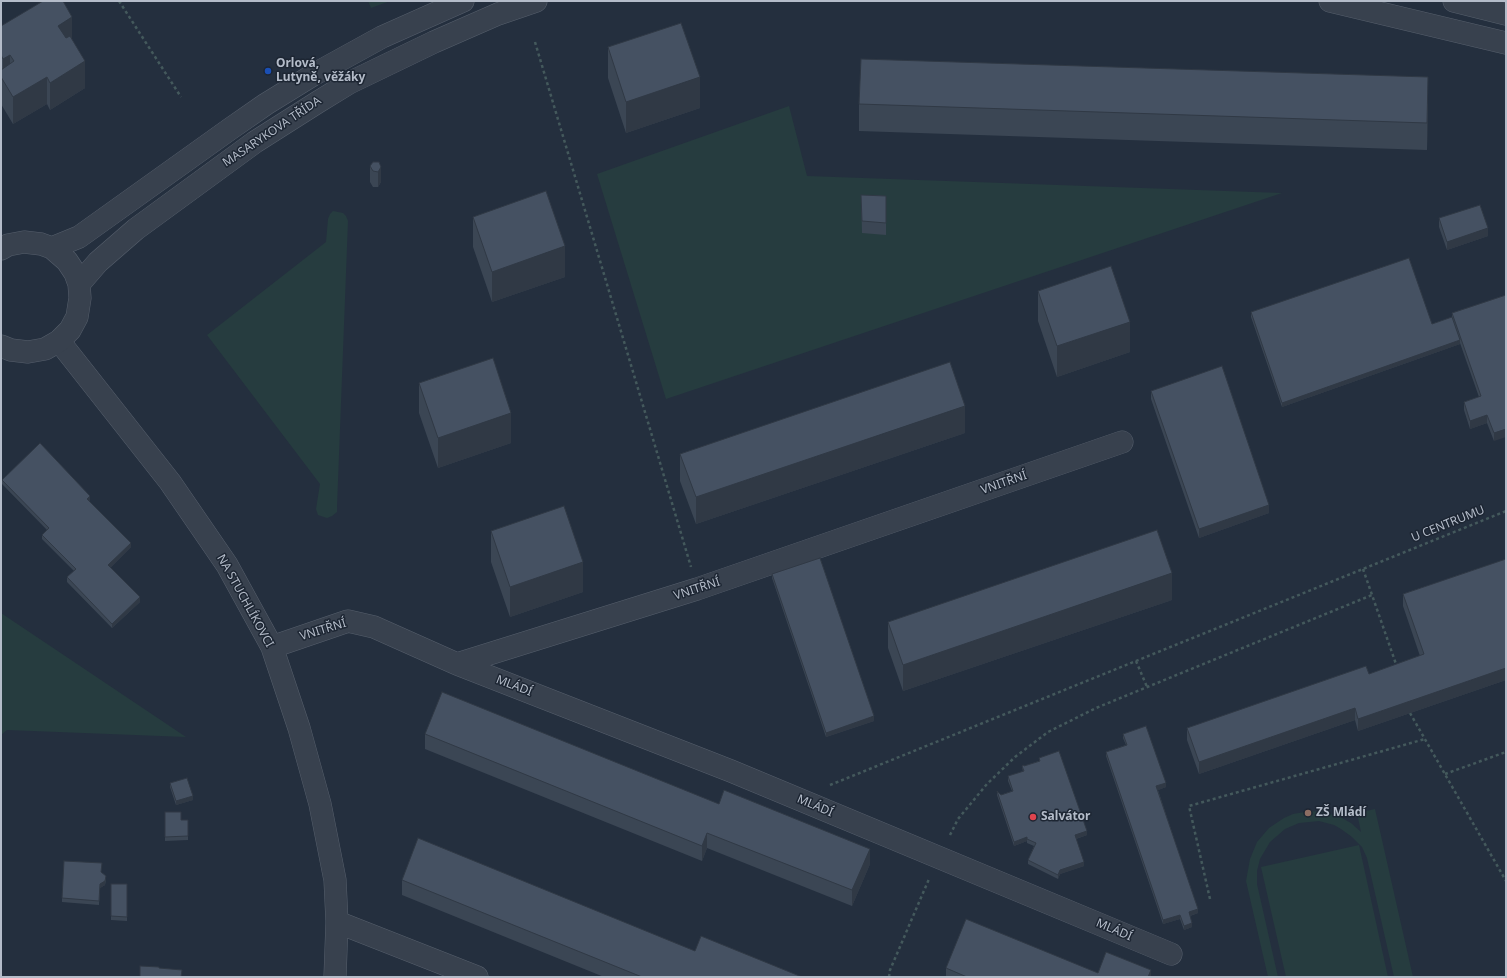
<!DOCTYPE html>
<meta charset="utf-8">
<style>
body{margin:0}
#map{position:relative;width:1507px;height:978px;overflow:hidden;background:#242f3e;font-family:"Noto Sans",sans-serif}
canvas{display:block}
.frame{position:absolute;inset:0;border:2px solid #b4bcc9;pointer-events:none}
</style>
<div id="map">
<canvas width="1507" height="978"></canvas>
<div class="frame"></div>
</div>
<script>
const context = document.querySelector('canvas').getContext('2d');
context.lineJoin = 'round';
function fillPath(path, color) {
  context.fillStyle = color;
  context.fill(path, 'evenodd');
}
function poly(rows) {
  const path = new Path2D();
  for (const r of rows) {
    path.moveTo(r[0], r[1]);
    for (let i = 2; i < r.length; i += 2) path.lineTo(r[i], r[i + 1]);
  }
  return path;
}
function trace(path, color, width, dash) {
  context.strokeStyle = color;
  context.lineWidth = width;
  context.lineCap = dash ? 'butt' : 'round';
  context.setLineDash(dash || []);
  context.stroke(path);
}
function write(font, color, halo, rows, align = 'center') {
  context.font = font + ' "Noto Sans",sans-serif';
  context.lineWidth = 3;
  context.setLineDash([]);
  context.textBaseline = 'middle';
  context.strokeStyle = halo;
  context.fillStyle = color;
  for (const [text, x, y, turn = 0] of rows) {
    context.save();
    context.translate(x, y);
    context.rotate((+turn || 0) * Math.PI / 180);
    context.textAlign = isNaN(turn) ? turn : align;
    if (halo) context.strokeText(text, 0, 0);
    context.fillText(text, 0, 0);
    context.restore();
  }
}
fillPath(poly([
 [368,1,390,1,371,8],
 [789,106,807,176,1282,193,666,399,597,174],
 [333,211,343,213,346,216,348,221,337,507,337,512,332,516,327,518,318,515,316,509,320,484,207,335,326,242,328,219,330,214],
 [1,613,186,737,7,730,1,735],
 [1375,809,1413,977,1394,977,1367,858,1362,847,1352,837,1341,829,1334,825,1319,821,1299,823,1285,829,1270,842,1260,859,1257,871,1257,884,1278,977,1268,977,1246,881,1250,859,1257,842,1269,828,1284,818,1293,814,1311,811,1327,813,1340,817,1351,823,1361,832,1357,813],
 [1359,845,1388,977,1286,977,1261,867]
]), '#263c3f');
const minor = poly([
 [59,341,170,482,227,565,272,647,299,728,320,804,335,880,337,922,335,977],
 [272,647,348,621,374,627,457,664,697,589,1122,442],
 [457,664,731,771,1171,954],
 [337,922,477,977]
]);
const tertiary = poly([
 [1330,1,1506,43],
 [1454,1,1506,14],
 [52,248,79,237,230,129,266,104,313,75,382,37,463,1],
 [1,249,8,245,24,242,41,244,52,248,67,261,75,273,79,284,80,298,77,317,70,330,59,341,45,349,28,352,11,350,1,346],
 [79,284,98,262,136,229,255,142,318,102,349,83,434,42,498,14,536,1]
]);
trace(minor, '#565f6c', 23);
trace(tertiary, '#565f6c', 23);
trace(poly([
 [119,1,181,97],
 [535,42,691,567],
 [1363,569,1397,667],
 [1136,661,1147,687],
 [1410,713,1506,881],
 [1445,774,1506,752],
 [830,785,1506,511],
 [950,835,958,819,987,784,1015,757,1048,732,1096,708,1372,595],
 [1210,899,1189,806,1425,739],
 [889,977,890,970,929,879]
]), '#44595c', 2.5, [3, 3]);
trace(minor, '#38414e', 22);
trace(tertiary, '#38414e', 22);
fillPath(poly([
 [1,26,72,40,85,88,50,110,47,104,13,124,1,104],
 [608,47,700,108,626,133,608,78],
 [859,104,1428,104,1427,150,859,131],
 [379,162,381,182,378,187,373,187,370,182,370,166],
 [861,195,886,196,886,235,862,233],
 [473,217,565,277,492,302,473,247],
 [1439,218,1488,236,1447,250,1439,227],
 [1038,291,1130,352,1057,377,1038,321],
 [1506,295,1494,441,1487,423,1470,429,1464,410,1464,402,1479,397,1460,343,1460,344,1282,407,1251,317,1251,312,1432,324,1452,317,1452,313],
 [419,383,511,443,438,468,419,413],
 [1151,391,1269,513,1199,538,1151,399],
 [965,433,696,524,680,481,680,454],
 [2,480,90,500,89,501,131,547,110,568,140,602,112,628,67,582,67,577,74,571,42,539,42,535,47,530,2,484],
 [491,531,583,592,510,617,491,562],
 [1506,559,1506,680,1358,731,1355,720,1199,774,1187,740,1187,728,1369,674,1420,656,1403,606,1403,594],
 [772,574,874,721,826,737,772,578],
 [1172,600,903,691,888,648,888,622],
 [425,734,719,804,870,864,852,906,707,848,702,861,425,749],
 [1123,734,1166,787,1158,790,1198,913,1190,916,1192,927,1184,930,1180,919,1163,924,1106,756,1106,752,1126,745,1123,738],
 [1039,758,1087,835,1076,839,1084,866,1060,874,1058,879,1028,864,1028,860,1034,846,1027,843,1027,841,1014,846,997,795,997,791,1001,795,1012,791,1008,781,1008,776,1023,772,1022,766,1024,766,1039,761],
 [170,783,193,800,176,805,170,787],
 [165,812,181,820,188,820,188,840,165,841],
 [101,872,106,880,105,885,100,888,99,905,62,902,62,898],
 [402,880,695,951,802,977,604,977,402,895],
 [111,884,127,884,127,921,111,920],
 [946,968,1098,973,1151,977,946,977]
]), '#3b4654');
fillPath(poly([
 [72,17,72,44,58,52,58,26],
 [10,55,10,82,3,81,3,59],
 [85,61,85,88,50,110,50,83],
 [47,77,47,104,13,124,13,97],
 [700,77,700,108,626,133,626,102],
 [1428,77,1428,104,1427,150,1427,123],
 [381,167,381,182,378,187,378,172],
 [1488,228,1488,236,1447,250,1447,242],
 [565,246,565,277,492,302,492,272],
 [1130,322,1130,352,1057,377,1057,346],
 [1460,340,1460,344,1282,407,1282,403],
 [965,406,965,433,696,524,696,497],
 [511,413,511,443,438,468,438,438],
 [1487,415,1487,423,1470,429,1470,421],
 [1506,429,1506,437,1494,441,1494,433],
 [90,496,90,500,87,503,87,499],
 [1269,505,1269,513,1199,538,1199,529],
 [131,543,131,547,108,570,108,565],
 [583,562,583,592,510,617,510,587],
 [1172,573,1172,600,903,691,903,665],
 [140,597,140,602,112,628,112,624],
 [1506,668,1506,680,1358,731,1358,719],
 [1355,708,1355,720,1199,774,1199,762],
 [874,716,874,721,826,737,826,733],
 [1166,783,1166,787,1156,791,1156,786],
 [193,796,193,800,176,805,176,801],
 [1087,831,1087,835,1075,839,1075,835],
 [707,833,707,848,702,861,702,846],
 [1027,837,1027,841,1014,846,1014,842],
 [870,849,870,864,852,906,852,890],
 [1084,862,1084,866,1060,874,1058,879,1058,875,1060,870],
 [106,876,105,885,100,888,99,905,100,884],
 [1198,909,1198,913,1189,916,1189,912],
 [1180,915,1180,919,1163,924,1163,920],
 [1192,923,1192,927,1184,930,1184,926],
 [1151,970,1151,977,1148,977]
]), '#303945');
const building = poly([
 [43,1,63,1,72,17,58,26,66,38,70,36,85,61,50,83,47,77,13,97,1,77,1,70,14,61,10,55,3,59,1,55,1,26,43,1],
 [681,23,700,77,626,102,608,47,681,23],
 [861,59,1428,77,1427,123,859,104,861,59],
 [373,162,379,162,381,167,378,172,373,171,370,166,373,162],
 [546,191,565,246,492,272,473,217,546,191],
 [861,195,886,196,886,223,862,221,861,195],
 [1480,205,1488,228,1447,242,1439,218,1480,205],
 [1409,258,1432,324,1452,317,1460,340,1282,403,1251,312,1409,258],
 [1111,266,1130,322,1057,346,1038,291,1111,266],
 [1506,295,1506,429,1494,433,1487,415,1470,421,1464,402,1481,396,1452,313,1506,295],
 [493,358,511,413,438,438,419,383,493,358],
 [950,362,965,406,696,497,680,454,950,362],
 [1222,366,1269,505,1199,529,1151,391,1222,366],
 [40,443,90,496,87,499,131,543,108,565,140,597,112,624,67,577,76,569,42,535,49,528,2,480,40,443],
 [564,506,583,562,510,587,491,531,564,506],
 [1157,530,1172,573,903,665,888,622,1157,530],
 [820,558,874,716,826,733,772,574,820,558],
 [1506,559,1506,668,1358,719,1355,708,1199,762,1187,728,1366,666,1369,674,1424,654,1403,594,1506,559],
 [442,692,719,804,724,790,870,849,852,890,707,833,702,846,425,734,442,692],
 [1146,726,1166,783,1156,786,1198,909,1189,912,1192,923,1184,926,1180,915,1163,920,1106,752,1127,745,1123,734,1146,726],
 [1059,751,1087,831,1075,835,1084,862,1060,870,1058,875,1028,860,1036,843,1027,839,1027,837,1014,842,997,791,1001,795,1013,791,1008,776,1024,771,1022,766,1024,765,1024,766,1040,761,1039,758,1059,751],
 [187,778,193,796,176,801,170,783,187,778],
 [165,812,181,812,181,820,188,820,188,836,165,837,165,812],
 [418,838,695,951,701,936,802,977,642,977,402,880,418,838],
 [64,861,102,863,101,872,106,876,105,881,100,884,99,901,62,898,64,861],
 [111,884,127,884,127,917,111,916,111,884],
 [966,919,1098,973,1106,952,1151,970,1148,977,967,977,946,968,966,919],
 [140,966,159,967,159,968,182,970,181,977,140,977,140,966]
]);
fillPath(building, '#455162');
trace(building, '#303945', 1);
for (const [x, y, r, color] of [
 [268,71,4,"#1a4fb4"],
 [1308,813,4,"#8d6e63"],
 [1033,817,4,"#e0444e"]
]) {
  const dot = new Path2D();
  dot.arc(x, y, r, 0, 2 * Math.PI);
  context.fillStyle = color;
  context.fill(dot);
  trace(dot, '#1d2633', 1.5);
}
write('bold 12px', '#b4bcc9', '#1d2633', [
 ["Orlová,",276,64],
 ["Lutyně, věžáky",276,78],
 ["ZŠ Mládí",1316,813],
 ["Salvátor",1041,817]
], 'left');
write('12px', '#b4bcc9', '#1d2633', [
 ["MASARYKOVA TŘÍDA",272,132,-34],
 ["VNITŘNÍ",1004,483,-19],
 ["U CENTRUMU",1448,524,-22],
 ["VNITŘNÍ",697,589,-18],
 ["NA STUCHLÍKOVCI",245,601,61],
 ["VNITŘNÍ",323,630,-17],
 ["MLÁDÍ",514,686,21],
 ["MLÁDÍ",815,806,23],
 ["MLÁDÍ",1114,930,23]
]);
</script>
